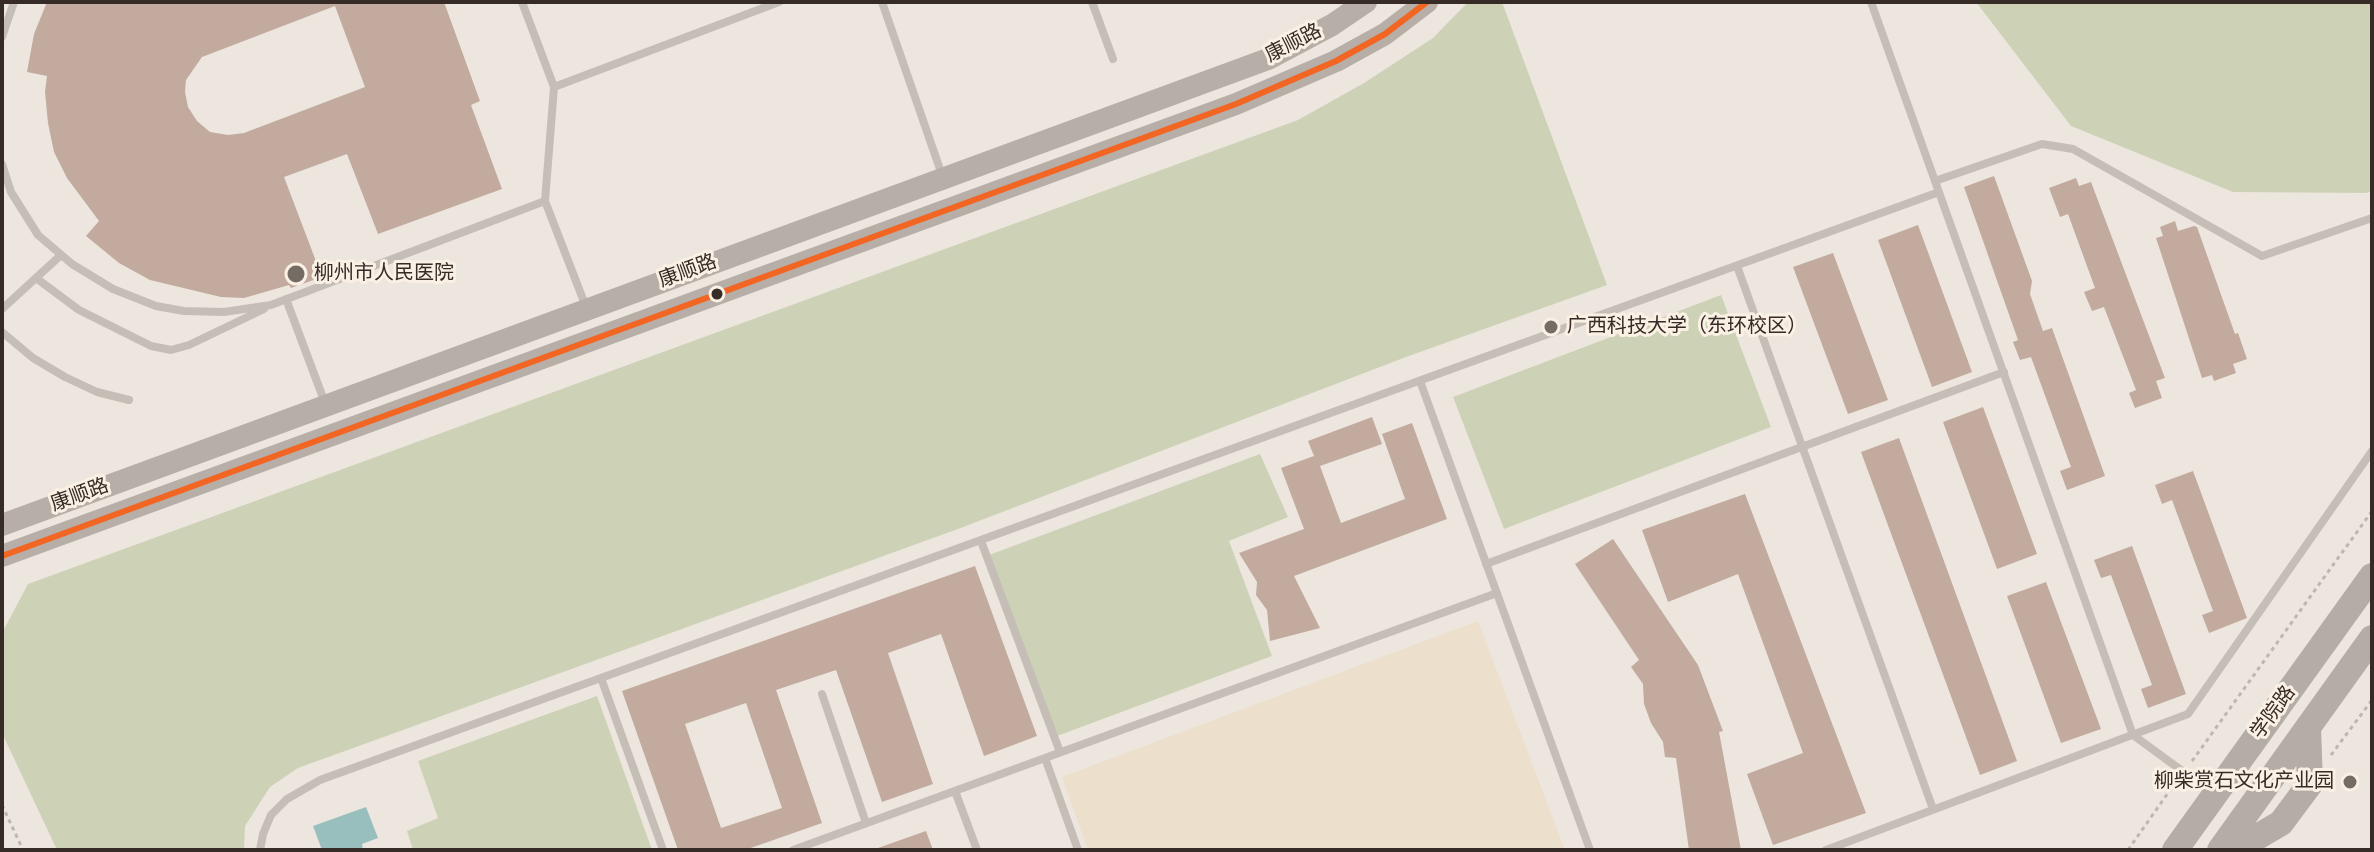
<!DOCTYPE html>
<meta charset="utf-8">
<style>
body{margin:0}
#map{position:relative;width:2374px;height:852px;overflow:hidden;background:#ede6de;font-family:"Nunito Sans",sans-serif}
canvas{display:block}
.frame{position:absolute;inset:0;border:4px solid #362b26;pointer-events:none}
</style>
<div id="map">
<canvas width="2374" height="852"></canvas>
<div class="frame"></div>
</div>
<script>
const context = document.querySelector('canvas').getContext('2d');
context.lineJoin = 'round';
function fillPath(path, color) {
  context.fillStyle = color;
  context.fill(path, 'evenodd');
}
function poly(rows) {
  const path = new Path2D();
  for (const r of rows) {
    path.moveTo(r[0], r[1]);
    for (let i = 2; i < r.length; i += 2) path.lineTo(r[i], r[i + 1]);
  }
  return path;
}
function trace(path, color, width, dash) {
  context.strokeStyle = color;
  context.lineWidth = width;
  context.lineCap = dash ? 'butt' : 'round';
  context.setLineDash(dash || []);
  context.stroke(path);
}
function write(font, color, halo, rows, align = 'center') {
  context.font = font + ' "Nunito Sans","Noto Sans SC",sans-serif';
  context.lineWidth = 6;
  context.setLineDash([]);
  context.textBaseline = 'middle';
  context.strokeStyle = halo;
  context.fillStyle = color;
  for (const [text, x, y, turn = 0] of rows) {
    context.save();
    context.translate(x, y);
    context.rotate((+turn || 0) * Math.PI / 180);
    context.textAlign = isNaN(turn) ? turn : align;
    if (halo) context.strokeText(text, 0, 0);
    context.fillText(text, 0, 0);
    context.restore();
  }
}
fillPath(poly([
 [1468,2,1502,2,1607,285,1406,357,958,529,298,768,270,787,245,826,244,850,57,850,2,733,2,633,28,584,1298,120,1364,83,1433,38],
 [1976,2,2372,2,2372,191,2366,193,2233,192,2071,126],
 [1721,295,1771,427,1504,529,1453,397],
 [1260,454,1288,517,1229,541,1272,656,1057,736,989,555],
 [597,696,652,850,413,850,407,831,438,818,418,761]
]), '#cdd2b7');
fillPath(poly([
 [1478,621,1565,850,1088,850,1062,777]
]), '#ecdfcc');
fillPath(poly([
 [366,807,378,838,362,844,363,850,322,850,313,826]
]), '#99bebe');
fillPath(poly([
 [47,2,444,2,480,101,471,105,502,189,378,234,347,154,284,177,322,277,291,288,289,285,244,298,221,297,150,280,119,263,86,236,99,221,67,178,54,152,48,123,45,92,47,76,27,72,34,34],
 [335,6,365,87,244,133,228,135,210,132,197,121,188,107,185,92,186,80,202,57],
 [1994,176,2032,281,2030,294,2043,331,2052,328,2105,476,2067,490,2060,471,2071,467,2031,357,2020,360,2013,342,2018,340,1964,187],
 [2076,178,2079,186,2091,182,2165,378,2156,381,2162,398,2135,408,2129,393,2136,390,2104,307,2092,311,2084,292,2095,288,2068,214,2060,217,2049,188],
 [2175,221,2178,231,2194,226,2197,227,2235,334,2238,333,2247,359,2233,364,2236,373,2214,381,2212,375,2202,378,2156,238,2163,236,2160,227],
 [1918,225,1972,372,1932,387,1878,240],
 [1833,253,1888,400,1848,414,1793,267],
 [1983,407,2037,554,1997,569,1943,422],
 [1372,417,1382,444,1320,466,1341,523,1405,499,1382,434,1412,423,1447,519,1294,576,1320,628,1270,641,1267,610,1256,595,1257,582,1239,553,1304,529,1281,468,1314,456,1308,441],
 [1899,438,2017,761,1980,775,1861,452],
 [2193,471,2247,618,2209,633,2202,615,2213,611,2172,500,2162,504,2155,485],
 [1745,494,1866,813,1773,845,1747,774,1803,753,1738,574,1668,602,1642,530],
 [1613,539,1698,665,1723,731,1719,732,1741,850,1689,850,1676,758,1665,757,1663,742,1651,723,1644,704,1643,684,1631,667,1639,660,1575,564],
 [2132,546,2186,694,2148,708,2141,689,2152,685,2111,575,2101,578,2094,560],
 [975,566,1037,736,984,756,941,634,888,653,933,784,882,802,836,670,776,690,822,823,745,850,678,850,622,691],
 [746,703,782,808,721,828,685,724],
 [2046,582,2101,729,2061,743,2007,596],
 [926,831,933,850,878,850,878,848]
]), '#c2aa9e');
trace(poly([
 [2331,755,2372,700],
 [2192,761,2372,511],
 [2,805,23,850],
 [2128,850,2175,783]
]), '#beb6af', 3, [4, 4]);
trace(poly([
 [522,2,554,87,545,201,586,307],
 [882,2,942,175],
 [1092,2,1113,59],
 [1871,2,2133,735,2211,792],
 [2,37,14,2],
 [554,87,779,2],
 [2,164,11,192,38,235,72,264,113,289,156,306,184,311,224,312,271,305,545,201],
 [1935,181,2042,144,2073,149,2262,256,2372,218],
 [1737,266,1933,809],
 [36,278,79,310,151,346,171,350,189,345,264,309],
 [286,299,325,403],
 [2,309,61,255],
 [2,332,33,358,65,377,97,392,129,400],
 [1420,381,1590,850],
 [981,541,1060,752],
 [1486,564,2004,372],
 [601,678,663,850],
 [822,694,866,823],
 [1045,758,1078,850],
 [955,791,977,850],
 [260,850,263,834,271,815,287,799,320,780,1939,192],
 [793,850,1497,593],
 [1826,850,2188,714,2372,451]
]), '#c5beb7', 8);
trace(poly([
 [2,525,1268,59,1332,25,1366,2],
 [2,556,1236,104,1336,61,1385,34,1427,2]
]), '#b6aea7', 22);
trace(poly([
 [2175,850,2372,576],
 [2220,850,2372,638],
 [2235,850,2281,823,2310,784,2308,727]
]), '#b4aca6', 26);
trace(poly([
 [2,556,1236,104,1336,61,1385,34,1427,2]
]), '#f26522', 6);
for (const [x, y, r, color] of [
 [296,274,10,"#766c66"],
 [717,294,7,"#362b26"],
 [1551,327,8,"#766c66"],
 [2350,782,8,"#766c66"]
]) {
  const dot = new Path2D();
  dot.arc(x, y, r, 0, 2 * Math.PI);
  context.fillStyle = color;
  context.fill(dot);
  trace(dot, '#faf1e4', 3);
}
write('20px', '#362b26', '#faf1e4', [
 ["康顺路",1294,44,-27],
 ["康顺路",688,272,-20],
 ["康顺路",80,496,-20],
 ["学院路",2274,713,-54]
]);
write('20px', '#362b26', '#faf1e4', [
 ["柳州市人民医院",314,274],
 ["广西科技大学（东环校区）",1567,327],
 ["柳柴赏石文化产业园",2334,782,"right"]
], 'left');
</script>
